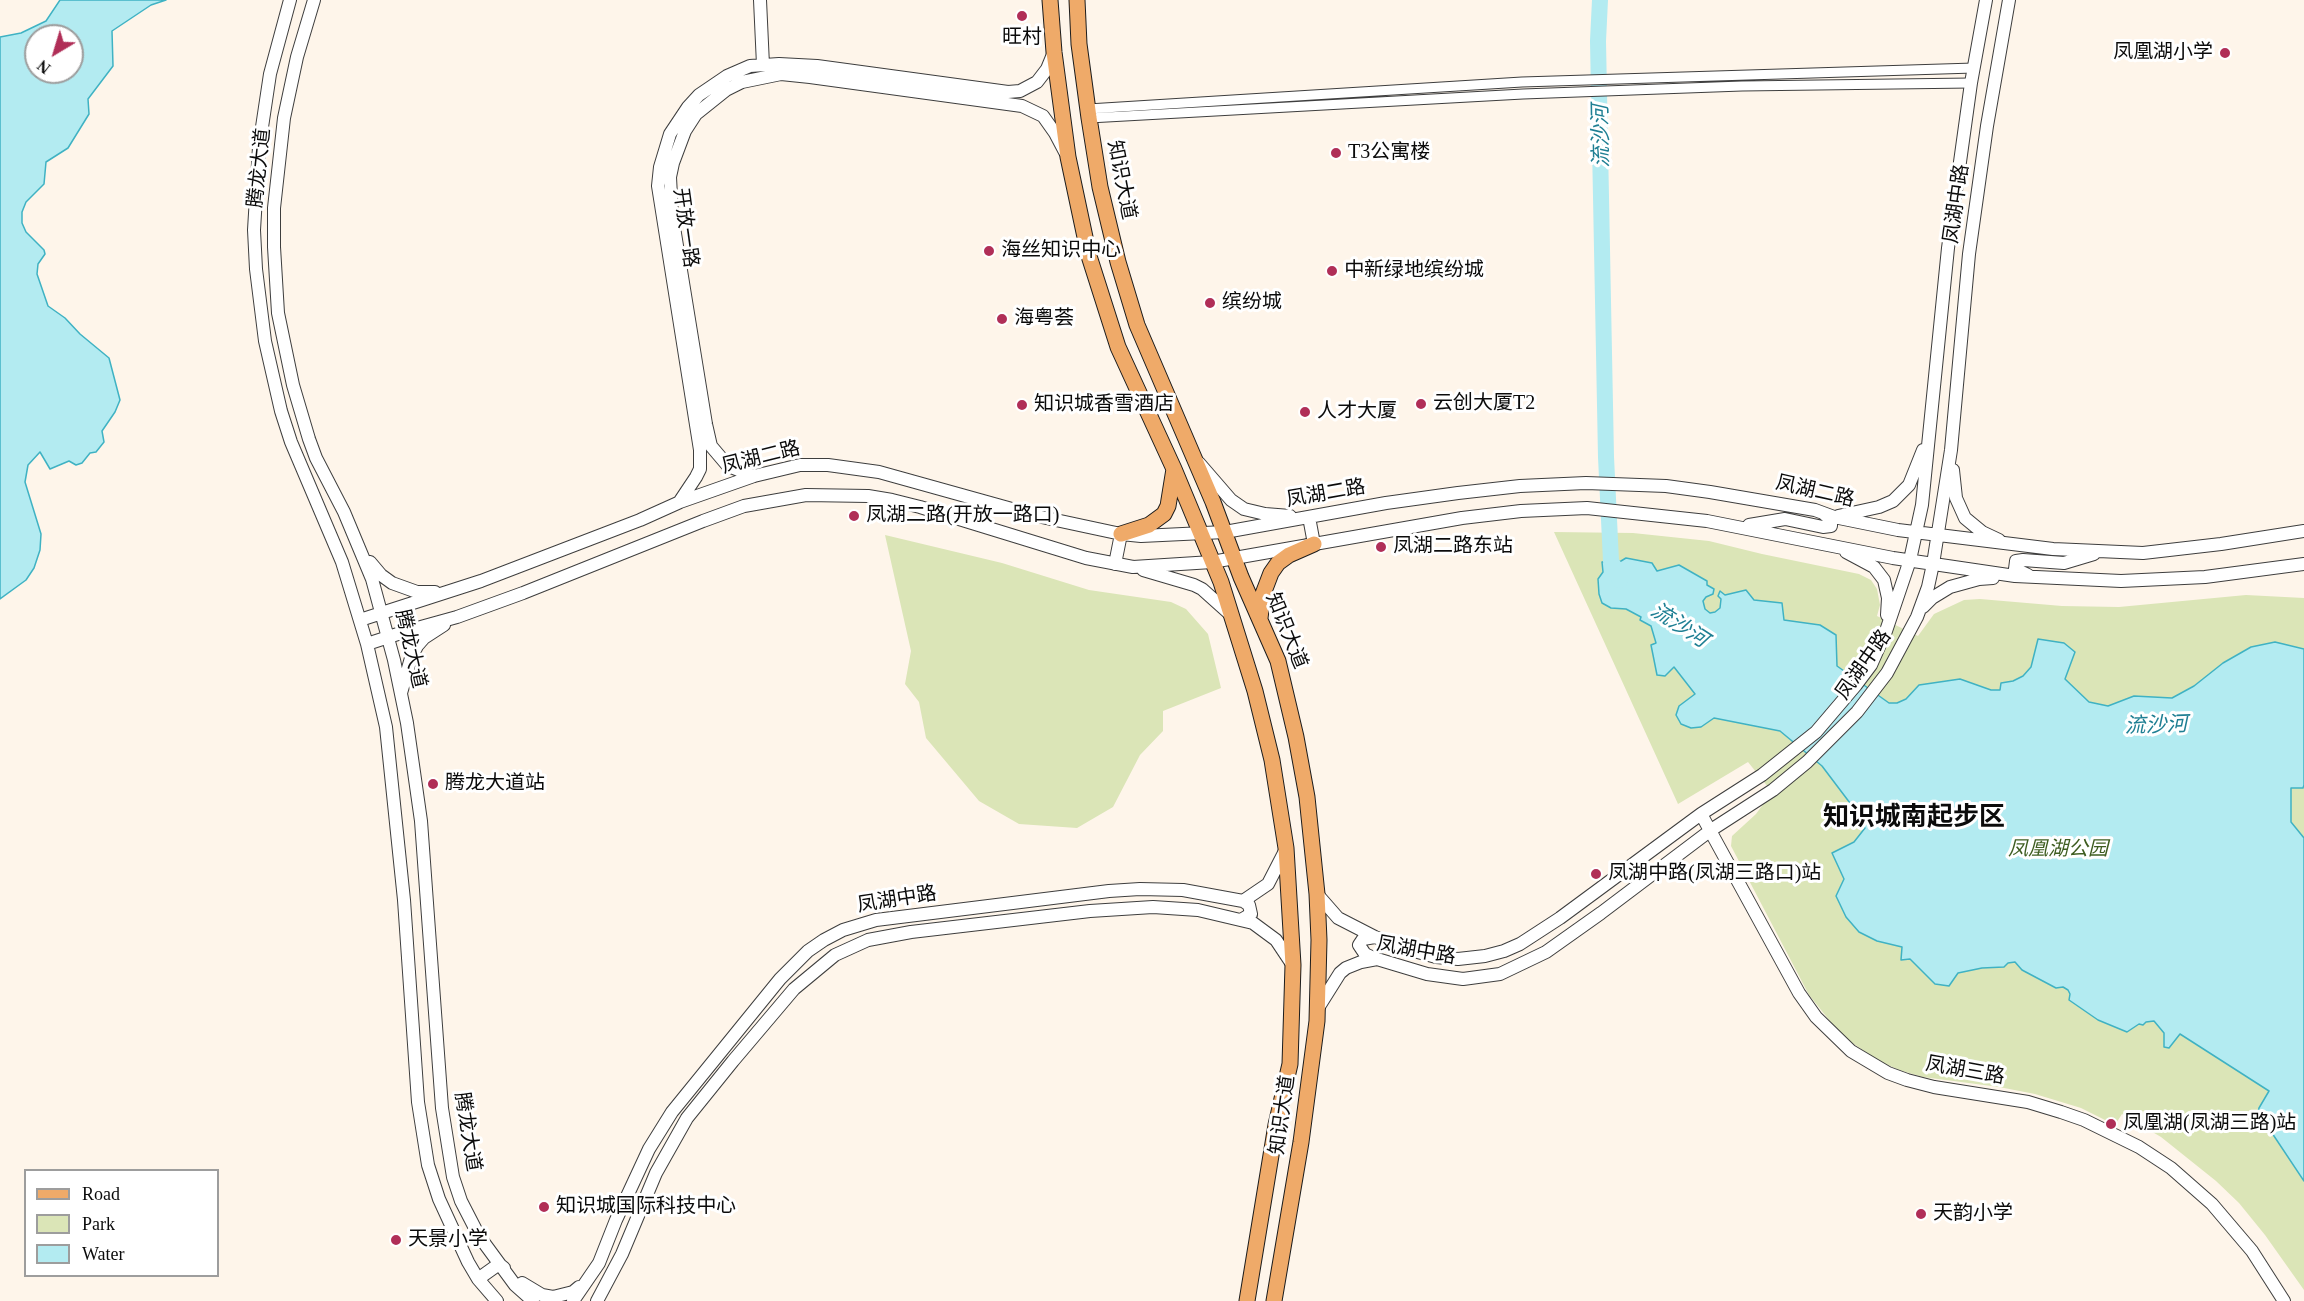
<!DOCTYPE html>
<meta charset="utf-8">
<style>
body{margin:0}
#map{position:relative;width:2304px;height:1301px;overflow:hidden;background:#fef5ea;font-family:"Times New Roman",serif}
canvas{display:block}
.legend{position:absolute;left:24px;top:1169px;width:195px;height:108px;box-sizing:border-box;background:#fff;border:2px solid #9d9d9d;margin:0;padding:8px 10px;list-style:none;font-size:18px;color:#0b0b0b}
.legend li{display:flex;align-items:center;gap:12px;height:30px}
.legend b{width:30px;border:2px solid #9d9d9d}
.north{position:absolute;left:24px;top:24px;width:60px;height:60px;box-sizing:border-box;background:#fff;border:2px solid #9d9d9d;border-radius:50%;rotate:218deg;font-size:16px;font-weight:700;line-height:24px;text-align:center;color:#0b0b0b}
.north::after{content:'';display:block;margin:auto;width:21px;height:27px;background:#b02e57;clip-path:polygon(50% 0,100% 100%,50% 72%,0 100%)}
</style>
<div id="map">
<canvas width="2304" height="1301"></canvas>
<ul class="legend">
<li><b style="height:8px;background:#efaa69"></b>Road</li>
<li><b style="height:16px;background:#dbe5b7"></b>Park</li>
<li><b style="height:16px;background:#b3ebf1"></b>Water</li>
</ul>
<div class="north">N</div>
</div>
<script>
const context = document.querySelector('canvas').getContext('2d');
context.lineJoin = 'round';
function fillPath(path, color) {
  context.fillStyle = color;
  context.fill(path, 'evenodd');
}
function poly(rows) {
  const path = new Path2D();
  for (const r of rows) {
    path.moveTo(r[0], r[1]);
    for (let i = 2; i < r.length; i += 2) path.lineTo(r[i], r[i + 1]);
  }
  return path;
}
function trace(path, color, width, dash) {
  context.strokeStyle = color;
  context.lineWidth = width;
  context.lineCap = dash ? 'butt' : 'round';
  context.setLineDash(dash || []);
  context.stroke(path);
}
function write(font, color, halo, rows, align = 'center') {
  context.font = font + ' "Times New Roman","Noto Sans SC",serif';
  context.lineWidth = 6;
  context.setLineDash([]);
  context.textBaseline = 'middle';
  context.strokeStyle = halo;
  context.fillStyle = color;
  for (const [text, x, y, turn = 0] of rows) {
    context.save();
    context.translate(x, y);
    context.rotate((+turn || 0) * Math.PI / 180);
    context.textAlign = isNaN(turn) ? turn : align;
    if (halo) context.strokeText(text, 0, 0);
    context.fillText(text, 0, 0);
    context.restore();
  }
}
fillPath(poly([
 [1554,532,1633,533,1709,541,1762,554,1859,574,1871,580,1877,589,1880,605,1877,616,1918,636,1934,614,1964,600,1980,599,2062,606,2119,607,2246,595,2304,598,2304,1290,2265,1235,2239,1203,2216,1181,2161,1137,2122,1114,2115,1125,2081,1108,2035,1094,1999,1087,1923,1077,1899,1070,1879,1061,1842,1036,1809,995,1731,846,1732,836,1756,814,1772,792,1748,762,1678,804],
 [885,535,1002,563,1089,590,1171,602,1186,609,1208,634,1221,688,1163,711,1163,731,1140,755,1113,807,1077,828,1019,824,979,801,926,738,919,702,905,684,911,651]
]), '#dbe5b7');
const water = poly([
 [60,0,166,0,151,5,112,31,113,66,88,99,89,114,68,148,46,162,44,184,26,202,22,212,22,223,26,232,44,250,45,254,38,264,37,274,48,306,65,318,80,334,109,358,120,400,115,412,102,431,104,442,96,452,90,453,82,463,76,465,69,461,50,469,40,452,28,465,25,482,41,534,40,550,34,568,26,580,0,599,0,37,21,33,46,21,60,0],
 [36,36,72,36,72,72,36,72,36,36],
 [1626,558,1652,563,1657,571,1679,565,1707,581,1707,585,1714,589,1713,594,1706,597,1703,601,1705,609,1710,613,1715,612,1720,608,1721,599,1718,596,1720,591,1725,595,1746,590,1754,600,1782,603,1784,620,1820,625,1836,635,1837,666,1889,703,1897,703,1906,699,1919,685,1960,679,1991,690,2000,690,2001,683,2013,681,2023,676,2031,667,2038,639,2064,643,2075,652,2065,679,2089,702,2108,706,2134,696,2172,698,2194,686,2223,663,2251,647,2275,642,2304,649,2304,785,2303,788,2291,788,2291,822,2304,838,2304,1181,2272,1133,2257,1116,2259,1108,2269,1091,2180,1034,2169,1048,2164,1047,2164,1033,2154,1021,2146,1022,2143,1025,2139,1024,2127,1032,2098,1020,2069,1000,2070,994,2068,990,2063,987,2056,988,2022,970,2015,962,2008,963,2004,967,1982,968,1958,973,1949,986,1935,984,1910,959,1901,960,1902,947,1877,941,1859,932,1846,917,1836,896,1844,879,1832,853,1854,842,1865,828,1853,807,1822,766,1780,731,1714,718,1701,727,1691,728,1681,724,1676,715,1679,706,1695,694,1674,667,1665,676,1657,675,1651,645,1656,643,1651,626,1640,620,1641,617,1626,609,1611,608,1602,603,1599,594,1598,579,1603,572,1602,562,1621,561,1626,558]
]);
fillPath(water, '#b3ebf1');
trace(water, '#3fb2c3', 1.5);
trace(poly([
 [1600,0,1598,41,1606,457,1611,561,1620,580]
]), '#b3ebf1', 16);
const minor = poly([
 [1088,109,1522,82,1974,68],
 [1089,118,1523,94,1742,86,1971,83]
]);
const tertiary = poly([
 [290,0,270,74,259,147,254,230,256,269,265,341,281,411,291,442,342,562,367,644,386,727,404,900,418,1102,428,1165,439,1199,468,1262,478,1279,497,1301],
 [314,0,297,57,284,118,274,208,274,247,278,313,293,385,309,439,316,458,344,512,372,579,394,660,407,723,421,821,442,1108,453,1177,461,1201,479,1236,515,1285,533,1301],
 [760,0,763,65],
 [1199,463,1231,500,1244,509,1265,514,1290,516],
 [1953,470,1956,498,1965,518,1982,532,1999,540],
 [754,476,728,466,711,446,706,424,672,215,670,177,673,163,685,131,696,114,726,90,742,82,781,74,810,77,1022,106,1043,116,1055,133,1065,152],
 [680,501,696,477,700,469,700,450,658,186,660,167,670,134,688,107,699,95,727,76,750,66,779,64,817,66,1008,92,1020,91,1037,82,1047,69,1054,52],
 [1838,516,1879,507,1893,501,1909,485,1923,450],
 [1309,517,1314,544],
 [1749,525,1785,519,1823,527,1831,526,1831,520,1824,514],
 [1846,552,1874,567,1884,580,1888,598,1887,615],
 [370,562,381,575,392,583,417,592,435,592],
 [1115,564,1121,534],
 [1143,570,1194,585,1202,589,1231,615],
 [2028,575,2015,569,2016,561,2023,560,2064,563,2094,554],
 [1923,607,1932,598,1950,587,1979,579,1993,578],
 [360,620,481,581,640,520,680,502,754,476,800,465,828,465,879,472,1037,516,1121,534,1141,536,1225,532,1386,503,1458,493,1520,486,1586,483,1666,486,1710,492,1815,510,1834,517,1898,530,2053,549,2143,553,2221,544,2304,531],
 [367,644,410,630,457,617,523,593,703,521,744,506,806,495,868,496,892,500,920,507,1086,558,1133,567,1212,562,1462,518,1521,511,1587,508,1707,521,1893,558,2015,576,2121,581,2205,577,2304,564],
 [401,693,411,658,417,646,424,638,444,625],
 [1701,814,1799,993,1816,1017,1851,1051,1888,1073,1907,1080,1934,1087,2028,1102,2061,1112,2084,1120,2139,1147,2171,1168,2212,1204,2252,1251,2284,1301],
 [1317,894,1338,918,1375,937,1414,951,1436,957,1458,959,1485,956,1504,951,1520,944,1560,918,1701,814,1762,775,1816,732,1856,685,1871,665,1886,631,1910,560,1922,505,1948,248,1971,83,1986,0],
 [1241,920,1251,914,1249,905,1243,901],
 [1375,937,1363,939,1359,945,1365,954,1376,959],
 [1318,1008,1340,973,1346,968,1361,962,1377,959,1427,974,1463,979,1500,974,1546,952,1601,913,1711,830,1773,790,1807,762,1857,712,1887,673,1917,617,1928,587,1933,564,1951,450,1969,254,1987,126,2009,0],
 [478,1279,499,1264,504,1268],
 [522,1283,542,1295,553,1297,573,1292,579,1287],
 [573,1301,599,1263,616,1220,649,1149,672,1112,780,979,808,951,824,940,843,930,876,920,1109,891,1140,889,1183,890,1243,901,1268,884,1286,849],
 [597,1301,622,1254,656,1173,687,1118,733,1061,794,989,835,955,868,940,911,932,1090,911,1153,907,1198,910,1253,923,1276,940,1292,964]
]);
const primary = poly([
 [1050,0,1054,52,1068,157,1089,256,1118,347,1174,469,1221,582,1255,691,1272,760,1286,848,1293,965,1290,1064,1276,1125,1247,1301],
 [1077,0,1079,44,1089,118,1100,187,1118,262,1137,325,1213,502,1241,577,1278,661,1296,737,1307,797,1317,894,1319,940,1317,1021,1301,1142,1274,1301],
 [1121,534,1149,525,1164,514,1168,506,1174,469],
 [1260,618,1263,594,1271,573,1278,563,1289,555,1314,544]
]);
trace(minor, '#3e3e3e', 11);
trace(tertiary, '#3e3e3e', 14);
trace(primary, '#1c1c1c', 17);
trace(minor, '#fff', 9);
trace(tertiary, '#fff', 12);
trace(primary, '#efaa69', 15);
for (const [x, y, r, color] of [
 [1022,16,6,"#b02e57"],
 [2225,53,6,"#b02e57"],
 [1336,153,6,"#b02e57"],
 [989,251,6,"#b02e57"],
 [1332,271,6,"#b02e57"],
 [1210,303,6,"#b02e57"],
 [1002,319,6,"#b02e57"],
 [1421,404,6,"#b02e57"],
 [1022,405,6,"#b02e57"],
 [1305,412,6,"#b02e57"],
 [854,516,6,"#b02e57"],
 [1381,547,6,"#b02e57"],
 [433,784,6,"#b02e57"],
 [1596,874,6,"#b02e57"],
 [2111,1124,6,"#b02e57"],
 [544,1207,6,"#b02e57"],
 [1921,1214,6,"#b02e57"],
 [396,1240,6,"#b02e57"]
]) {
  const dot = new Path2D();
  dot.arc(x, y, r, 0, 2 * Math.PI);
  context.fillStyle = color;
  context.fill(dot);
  trace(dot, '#fff', 2);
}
write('20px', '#0b0b0b', '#fff', [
 ["旺村",1022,38,"center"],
 ["凤凰湖小学",2213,53,"right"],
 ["T3公寓楼",1348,153],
 ["海丝知识中心",1001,251],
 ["中新绿地缤纷城",1344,271],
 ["缤纷城",1222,303],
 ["海粤荟",1014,319],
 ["云创大厦T2",1433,404],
 ["知识城香雪酒店",1034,405],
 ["人才大厦",1317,412],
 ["凤湖二路(开放一路口)",866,516],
 ["凤湖二路东站",1393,547],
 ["腾龙大道站",445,784],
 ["凤湖中路(凤湖三路口)站",1608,874],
 ["凤凰湖(凤湖三路)站",2123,1124],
 ["知识城国际科技中心",556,1207],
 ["天韵小学",1933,1214],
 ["天景小学",408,1240]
], 'left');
write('20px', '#0b0b0b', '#fff', [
 ["腾龙大道",260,168,-84],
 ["知识大道",1121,180,79],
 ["凤湖中路",1957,204,-82],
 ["开放一路",685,228,82],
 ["凤湖二路",761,458,-14],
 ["凤湖二路",1815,492,13],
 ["凤湖二路",1326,494,-10],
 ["知识大道",1286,631,68],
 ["腾龙大道",410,649,77],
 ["凤湖中路",1864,665,-55],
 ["凤湖中路",897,900,-9],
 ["凤湖中路",1416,951,10],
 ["凤湖三路",1965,1071,10],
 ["知识大道",1283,1115,-82],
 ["腾龙大道",467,1132,81]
]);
write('italic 20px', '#3e5d21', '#fff', [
 ["凤凰湖公园",2058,850]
]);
write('italic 21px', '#1e7f93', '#fff', [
 ["流沙河",1602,136,-91],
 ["流沙河",1679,626,33],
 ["流沙河",2156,726,-2]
]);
write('bold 26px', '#0b0b0b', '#fff', [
 ["知识城南起步区",1914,818]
]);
</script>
